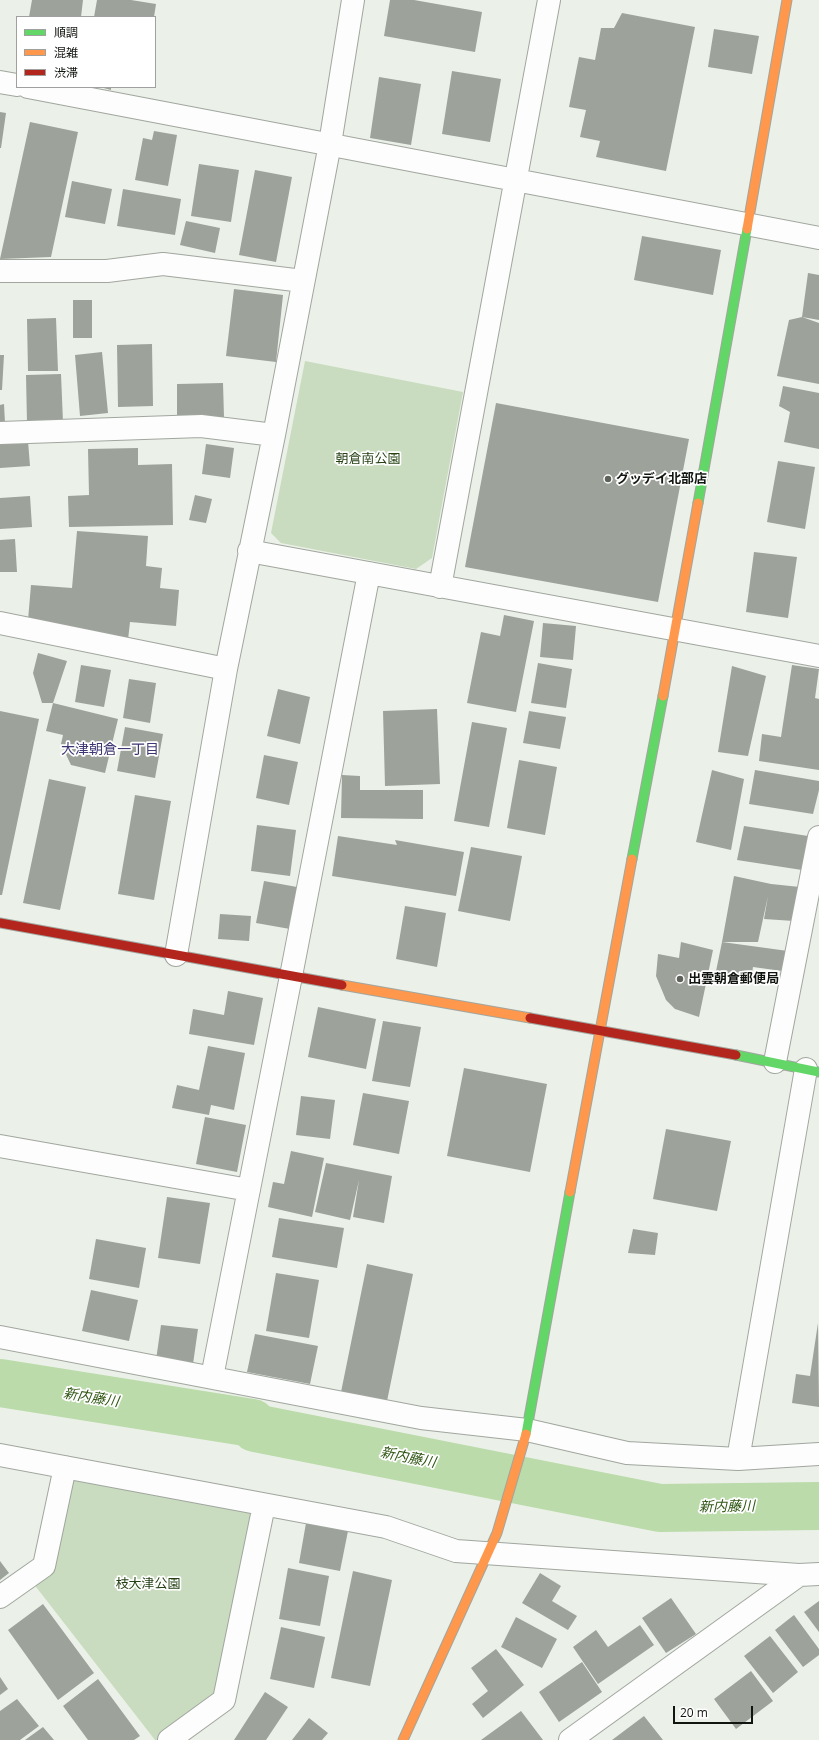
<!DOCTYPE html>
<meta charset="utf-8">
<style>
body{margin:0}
#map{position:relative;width:819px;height:1740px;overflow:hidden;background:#ebf1e8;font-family:"Open Sans","Noto Sans JP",sans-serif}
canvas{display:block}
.legend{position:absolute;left:16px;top:16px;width:140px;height:72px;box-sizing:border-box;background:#fff;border:1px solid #a0a19f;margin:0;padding:5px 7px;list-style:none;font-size:12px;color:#11150f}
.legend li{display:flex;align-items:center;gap:8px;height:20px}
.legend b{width:20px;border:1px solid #a0a19f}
.scale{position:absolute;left:673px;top:1706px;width:80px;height:18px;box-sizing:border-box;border:2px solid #11150f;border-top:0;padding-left:5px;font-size:12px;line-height:14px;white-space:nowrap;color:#11150f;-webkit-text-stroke:3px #fff;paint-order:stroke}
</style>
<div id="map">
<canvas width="819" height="1740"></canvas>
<ul class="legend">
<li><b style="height:5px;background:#63d668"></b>順調</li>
<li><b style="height:5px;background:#ff974d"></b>混雑</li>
<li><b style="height:5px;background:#b3261e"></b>渋滞</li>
</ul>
<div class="scale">20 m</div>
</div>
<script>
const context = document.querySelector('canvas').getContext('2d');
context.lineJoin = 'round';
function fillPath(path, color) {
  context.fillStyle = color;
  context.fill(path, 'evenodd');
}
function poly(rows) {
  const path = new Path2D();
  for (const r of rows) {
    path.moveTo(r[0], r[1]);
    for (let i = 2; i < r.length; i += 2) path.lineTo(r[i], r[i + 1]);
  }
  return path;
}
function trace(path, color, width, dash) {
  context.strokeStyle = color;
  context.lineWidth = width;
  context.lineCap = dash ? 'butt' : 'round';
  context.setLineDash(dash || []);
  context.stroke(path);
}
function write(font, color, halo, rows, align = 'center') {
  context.font = font + ' "Open Sans","Noto Sans JP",sans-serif';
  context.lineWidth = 3.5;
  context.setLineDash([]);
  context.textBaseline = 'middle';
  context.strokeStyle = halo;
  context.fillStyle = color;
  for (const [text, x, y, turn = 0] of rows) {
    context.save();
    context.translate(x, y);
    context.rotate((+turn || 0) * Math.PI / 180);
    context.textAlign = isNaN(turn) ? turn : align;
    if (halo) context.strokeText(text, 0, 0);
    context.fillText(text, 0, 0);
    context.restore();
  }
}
fillPath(poly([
 [305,361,463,392,432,558,416,569,281,543,271,533],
 [70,1478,254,1510,219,1696,159,1740,155,1740,33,1583]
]), '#c9dcbf');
trace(poly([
 [0,1383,252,1423,255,1428,660,1508,819,1506]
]), '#bbdbaa', 48);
fillPath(poly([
 [32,0,83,0,81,17,29,17],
 [97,0,131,0,156,4,154,17,94,17],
 [390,0,414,0,482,12,475,52,384,36],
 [622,13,695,27,666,171,596,157,600,141,580,137,586,110,569,107,579,57,595,60,601,28,614,28],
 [714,29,759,36,752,74,708,67],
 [452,71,501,79,490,142,442,134],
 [379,77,421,84,411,145,370,138],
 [100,87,111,87,111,90],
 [0,112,6,113,1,148,0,148],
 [30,122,78,132,51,257,0,259],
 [154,131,177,135,168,186,135,180,143,138,152,140],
 [199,164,239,170,231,222,191,216],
 [255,170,292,177,276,262,239,255],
 [72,181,112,189,105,224,65,217],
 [123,189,181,199,175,235,117,226],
 [186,221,220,228,215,253,180,245],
 [642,236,721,250,713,295,634,280],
 [808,273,819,275,819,320,802,317,819,323,819,384,777,376,789,320,802,317],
 [234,289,283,295,276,362,226,356],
 [73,300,92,300,92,338,73,338],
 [56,318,58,371,28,371,27,319],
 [152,344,153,406,118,407,117,345],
 [102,352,108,413,80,416,75,355],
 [0,355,4,355,2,390,0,390],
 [61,374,63,422,27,423,26,375],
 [223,383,224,417,177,418,177,384],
 [783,386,819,393,819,449,784,442,790,412,779,406],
 [496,403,689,439,658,602,465,567],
 [4,404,5,423,0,423,0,405],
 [28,441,30,466,0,468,0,442],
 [206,444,234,448,230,478,202,474],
 [138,448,138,465,172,464,173,525,69,527,68,496,89,495,88,449],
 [778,461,815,467,805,529,767,522],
 [195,495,212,499,206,523,189,520],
 [30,496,32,527,0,529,0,498],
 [77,531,148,536,146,566,162,568,160,588,179,590,176,626,130,622,128,640,27,632,31,585,72,588],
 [15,539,17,572,0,572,0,540],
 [754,552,797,557,788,618,746,612],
 [504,615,534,621,516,712,467,703,481,632,500,636],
 [543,623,576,626,573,660,540,657],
 [38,653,67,661,53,703,42,703,33,673],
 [538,663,572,669,566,708,531,703],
 [81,665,111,670,104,707,75,702],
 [792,665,819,669,815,698,819,699,819,770,759,761,762,734,781,737],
 [732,666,766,676,748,756,718,752],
 [129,679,156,683,150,723,123,718],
 [278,689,310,697,300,744,267,736],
 [53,703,118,719,105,773,71,765,61,744,63,735,46,731],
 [437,709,440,784,385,786,383,711],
 [0,711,39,719,2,895,0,895],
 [529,711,566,717,560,749,523,743],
 [472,722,507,728,489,827,454,821],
 [125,727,163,734,155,778,117,771],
 [264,755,298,762,289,805,256,798],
 [519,760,557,767,545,835,507,828],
 [712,770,744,779,731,850,696,842],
 [755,770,819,781,819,790,813,814,749,804],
 [342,775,360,776,360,790,423,790,423,819,341,818],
 [49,779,86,787,60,910,23,903],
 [135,795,171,801,154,900,118,894],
 [257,825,296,830,290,876,251,871],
 [744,826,808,836,802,870,737,860],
 [338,836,397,845,395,840,464,852,456,896,332,876],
 [471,847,522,856,510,921,458,911],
 [734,876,771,884,800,887,794,921,764,919,768,896,758,942,722,942],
 [264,881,297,887,290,929,256,923],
 [405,906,446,913,437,967,396,959],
 [220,914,251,916,249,941,218,939],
 [681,942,713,950,699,1017,675,1009,666,1000,656,976,658,954,679,958],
 [722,942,788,951,782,971,753,967,750,985,715,976],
 [228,991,263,998,254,1045,189,1034,193,1009,224,1015],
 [318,1007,376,1019,366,1069,308,1057],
 [383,1021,421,1027,410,1087,372,1081],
 [208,1046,245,1053,234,1110,211,1105,209,1115,172,1108,177,1085,199,1090],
 [464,1068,547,1084,530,1172,447,1156],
 [363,1093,409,1101,399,1154,353,1145],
 [301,1096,335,1100,330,1139,296,1135],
 [205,1117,246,1125,237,1172,196,1164],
 [666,1129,731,1141,717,1211,653,1199],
 [291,1151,324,1158,312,1217,268,1207,273,1182,284,1184],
 [326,1163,392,1176,384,1223,353,1217,359,1180,350,1220,315,1212],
 [167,1197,210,1203,200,1264,158,1258],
 [279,1218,344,1228,337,1268,272,1257],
 [633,1229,658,1233,655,1255,628,1253],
 [96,1239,146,1248,139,1288,89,1279],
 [367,1264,413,1274,386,1406,340,1397],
 [276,1273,319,1280,309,1338,266,1331],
 [91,1290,138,1300,129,1341,82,1331],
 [818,1323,819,1407,792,1403,796,1374,810,1376],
 [161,1325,198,1329,193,1364,156,1360],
 [255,1334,318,1346,310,1384,247,1372],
 [306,1523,348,1531,340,1571,299,1563],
 [0,1561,9,1573,0,1580],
 [288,1568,329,1576,320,1626,279,1619],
 [353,1571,392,1580,370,1686,331,1678],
 [540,1573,561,1586,552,1601,577,1616,568,1630,522,1603],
 [671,1598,696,1634,666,1653,642,1618],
 [819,1601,819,1632,804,1612],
 [43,1604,94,1673,58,1700,8,1630],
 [794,1615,819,1649,819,1655,803,1667,775,1630],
 [516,1617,557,1639,542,1668,501,1647],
 [640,1625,654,1645,598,1684,573,1647,596,1630,608,1647],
 [281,1627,325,1637,314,1688,270,1679],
 [770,1636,798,1672,773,1693,744,1656],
 [496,1649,524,1685,483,1718,472,1704,488,1691,471,1668],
 [582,1662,602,1692,559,1722,539,1692],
 [751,1671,773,1701,736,1729,714,1699],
 [0,1677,8,1689,0,1695],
 [98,1679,140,1736,134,1740,88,1740,63,1706],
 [265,1692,288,1707,266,1740,234,1740],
 [17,1699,39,1726,20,1740,0,1740,0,1711],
 [521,1711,543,1740,481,1740],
 [644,1716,663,1740,612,1740],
 [309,1718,328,1733,322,1740,292,1740],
 [43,1727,54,1740,25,1740]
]), '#9da29b');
const street = poly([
 [0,82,17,85],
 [28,87,819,238],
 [0,271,107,271,163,264,303,281],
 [0,433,201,426,274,435],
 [249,551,819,656],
 [440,587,549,0],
 [0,623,226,669],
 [176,955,226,669,274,435,330,144,353,0],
 [775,1062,819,837],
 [0,1146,249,1190],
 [0,1337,421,1418,527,1430,627,1453,738,1459,819,1454],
 [212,1377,291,976,369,573],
 [0,1455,386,1527,456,1551,799,1575,819,1574],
 [738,1459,806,1069],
 [0,1597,44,1566,65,1467],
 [169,1740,224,1700,264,1505],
 [570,1740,799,1575]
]);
const fast = poly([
 [698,503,747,229],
 [632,859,663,696],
 [736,1055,819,1072],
 [526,1434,570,1192]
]);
const slow = poly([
 [747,229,787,0],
 [663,696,698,503],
 [342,985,530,1018],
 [570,1192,632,859],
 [403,1740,497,1533,526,1434]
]);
const jam = poly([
 [0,923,342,985],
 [530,1018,736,1055]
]);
trace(street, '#a1a69f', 24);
trace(fast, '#a1a69f', 11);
trace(slow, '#a1a69f', 11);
trace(jam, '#a1a69f', 11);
trace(street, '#fcfdfc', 22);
trace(fast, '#63d668', 9);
trace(slow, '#ff974d', 9);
trace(jam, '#b3261e', 9);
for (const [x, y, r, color] of [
 [608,479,4,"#5d625b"],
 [680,979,4,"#5d625b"]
]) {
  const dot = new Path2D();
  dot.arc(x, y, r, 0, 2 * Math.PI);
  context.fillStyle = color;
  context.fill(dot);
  trace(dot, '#fff', 1.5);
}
write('13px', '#254114', '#fff', [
 ["朝倉南公園",368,459],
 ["枝大津公園",148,1584]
]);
write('bold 13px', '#11150f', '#fff', [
 ["グッデイ北部店",616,479],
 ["出雲朝倉郵便局",688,979]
], 'left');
write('14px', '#3c3672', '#fff', [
 ["大津朝倉一丁目",110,750]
]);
write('italic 14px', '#2f5613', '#fff', [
 ["新内藤川",91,1398,9],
 ["新内藤川",408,1458,11],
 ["新内藤川",727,1507,-1]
]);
</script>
